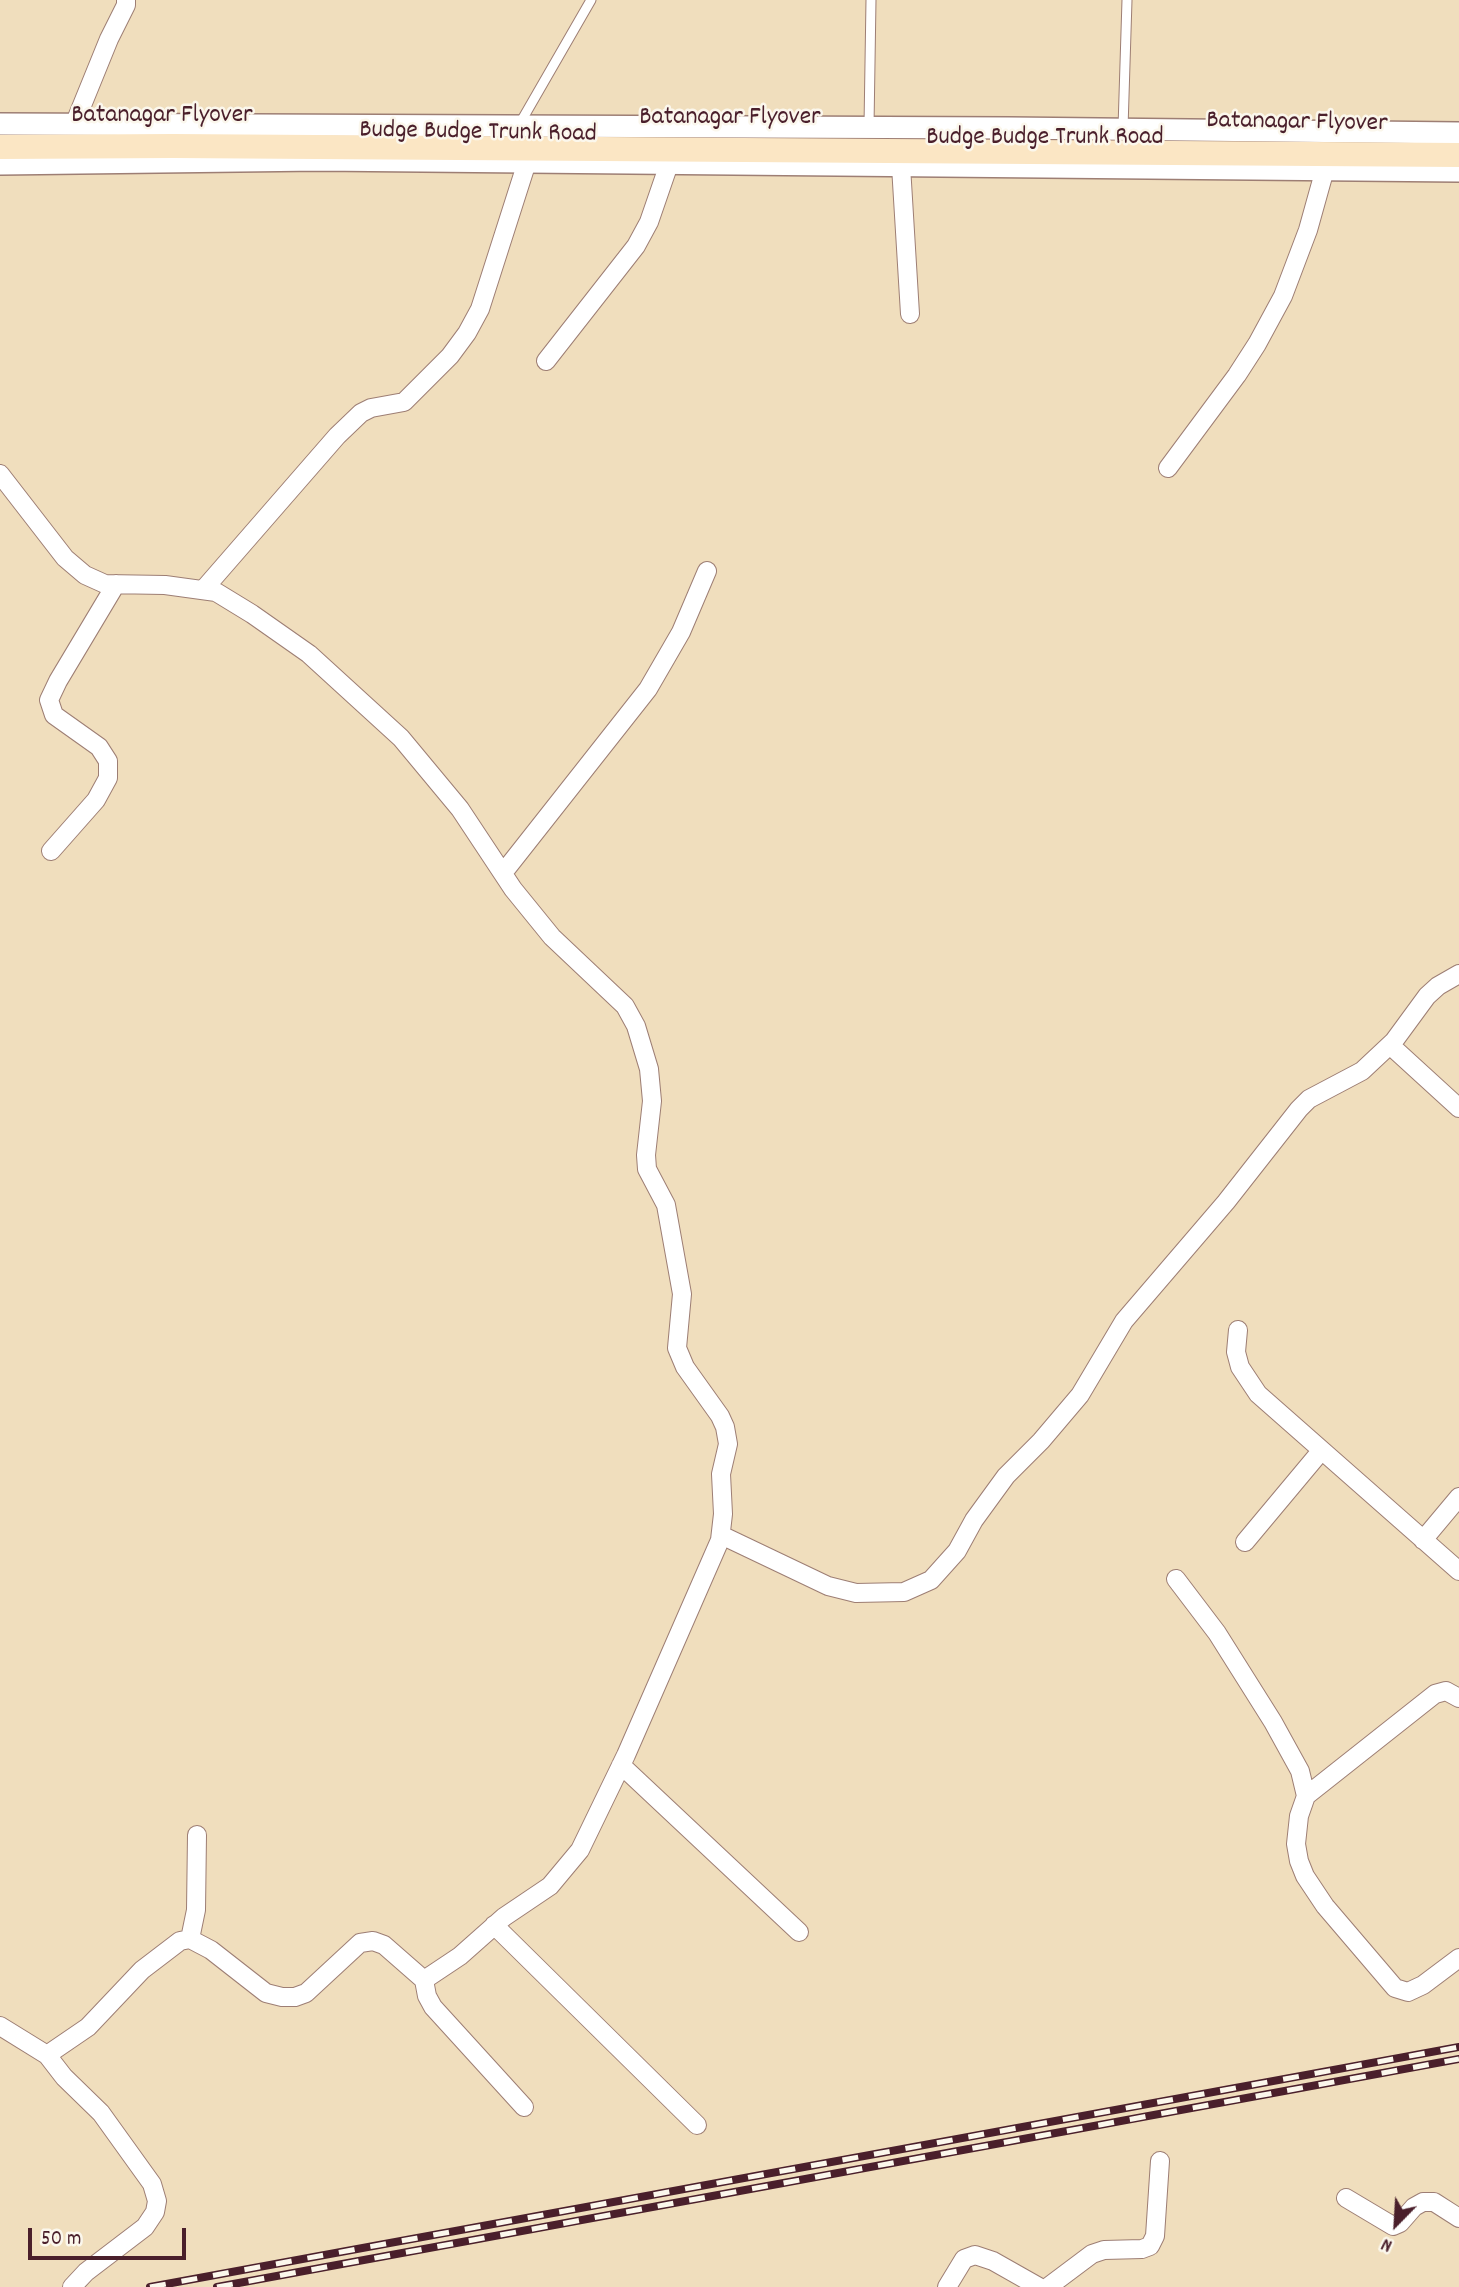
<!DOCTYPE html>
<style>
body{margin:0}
#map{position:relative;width:1459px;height:2287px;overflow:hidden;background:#f0debd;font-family:Dekko,sans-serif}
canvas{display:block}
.north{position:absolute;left:1361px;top:2189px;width:70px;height:70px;-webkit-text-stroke:5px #fbf7ec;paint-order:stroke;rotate:204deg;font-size:19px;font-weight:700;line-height:28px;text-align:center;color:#4a1f2b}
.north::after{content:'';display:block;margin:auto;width:24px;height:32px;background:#4a1f2b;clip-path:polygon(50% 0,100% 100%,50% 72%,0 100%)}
.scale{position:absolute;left:28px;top:2228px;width:158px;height:32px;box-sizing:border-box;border:4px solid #4a1f2b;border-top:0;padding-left:9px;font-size:21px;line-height:24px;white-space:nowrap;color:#4a1f2b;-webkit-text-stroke:5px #fbf7ec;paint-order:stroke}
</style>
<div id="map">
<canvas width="1459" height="2287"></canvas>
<div class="north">N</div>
<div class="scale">50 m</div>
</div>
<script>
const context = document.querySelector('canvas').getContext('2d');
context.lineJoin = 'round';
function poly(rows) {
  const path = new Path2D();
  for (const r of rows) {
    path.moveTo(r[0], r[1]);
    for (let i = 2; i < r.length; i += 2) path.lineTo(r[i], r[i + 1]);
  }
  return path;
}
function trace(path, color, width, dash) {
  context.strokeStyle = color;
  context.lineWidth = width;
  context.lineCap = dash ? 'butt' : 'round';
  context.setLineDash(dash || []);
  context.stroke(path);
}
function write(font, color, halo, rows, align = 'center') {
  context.font = font + ' Dekko,sans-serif';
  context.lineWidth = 5;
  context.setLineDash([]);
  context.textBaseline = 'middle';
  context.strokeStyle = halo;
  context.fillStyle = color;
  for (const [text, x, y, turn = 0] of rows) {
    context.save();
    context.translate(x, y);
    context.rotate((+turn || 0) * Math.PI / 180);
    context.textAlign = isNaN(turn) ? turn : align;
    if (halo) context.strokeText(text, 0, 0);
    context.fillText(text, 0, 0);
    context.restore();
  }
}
const service = poly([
 [519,125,591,0],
 [869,126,871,0],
 [1123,128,1127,0]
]);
const minor = poly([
 [74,125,109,39,126,5,126,0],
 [901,166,910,314],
 [546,361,636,246,649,222,669,164],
 [1168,468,1237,375,1257,344,1283,296,1308,230,1325,169],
 [0,474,65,558,85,575,105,584,165,585,216,592,252,614,309,654,401,738,460,809,513,889,552,937,625,1006,636,1026,649,1069,652,1101,646,1155,647,1169,666,1205,682,1294,677,1348,685,1367,720,1416,725,1427,728,1444,721,1474,723,1514,720,1540,626,1755,580,1850,550,1886,504,1917,460,1956,424,1980,384,1945,373,1941,360,1943,306,1993,295,1997,282,1997,266,1993,211,1950,190,1939,180,1941,142,1970,88,2027,47,2055],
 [203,590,337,436,361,413,371,408,404,402,450,356,467,333,480,309,527,162],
 [51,851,96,800,108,778,108,761,99,747,54,715,49,700,58,681,116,584],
 [503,873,648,689,681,632,707,571],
 [1390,1045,1459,1108],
 [1238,1330,1236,1352,1240,1367,1258,1394,1459,1571],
 [721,1535,828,1586,856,1593,904,1592,931,1580,957,1551,974,1520,1006,1476,1041,1441,1080,1395,1124,1321,1226,1202,1299,1109,1309,1099,1362,1071,1394,1041,1427,996,1438,986,1459,974],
 [1423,1540,1459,1497],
 [1245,1542,1321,1451],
 [1176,1579,1217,1633,1273,1722,1300,1771,1306,1796],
 [1459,1698,1446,1691,1435,1694,1306,1796,1299,1816,1296,1844,1299,1861,1305,1876,1325,1906,1395,1988,1408,1992,1423,1985,1459,1958],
 [621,1765,799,1932],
 [494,1925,697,2125],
 [190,1939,196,1910,197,1835],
 [424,1980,427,1996,433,2007,524,2107],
 [0,2026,47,2055,64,2077,101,2113,152,2184,157,2201,155,2212,145,2227,86,2272,72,2287],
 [1346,2198,1393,2226,1400,2223,1414,2207,1423,2202,1434,2202,1459,2218],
 [947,2287,964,2259,975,2255,993,2261,1039,2287],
 [1048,2287,1092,2254,1104,2250,1142,2249,1150,2246,1155,2236,1160,2161]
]);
const tertiary = poly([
 [0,124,1009,128,1459,133],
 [0,164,319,160,1459,171]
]);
const secondary = poly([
 [0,147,173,146,1459,155]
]);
trace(service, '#9d7e74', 11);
trace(minor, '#9d7e74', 20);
trace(tertiary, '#9d7e74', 24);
trace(secondary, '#9d7e74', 27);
trace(service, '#fff', 9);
trace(minor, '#fff', 18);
trace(tertiary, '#fff', 21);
trace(secondary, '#fbe6c4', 24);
const rail = poly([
 [150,2287,1459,2047],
 [217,2287,1459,2059]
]);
trace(rail, '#4a1f2b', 8);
trace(rail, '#fbf7ec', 5, [16]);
write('26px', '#4a1f2b', '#fbf7ec', [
 ["Batanagar Flyover",162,117],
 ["Batanagar Flyover",730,119],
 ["Batanagar Flyover",1297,124,1],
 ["Budge Budge Trunk Road",478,134,1],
 ["Budge Budge Trunk Road",1045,139]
]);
</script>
